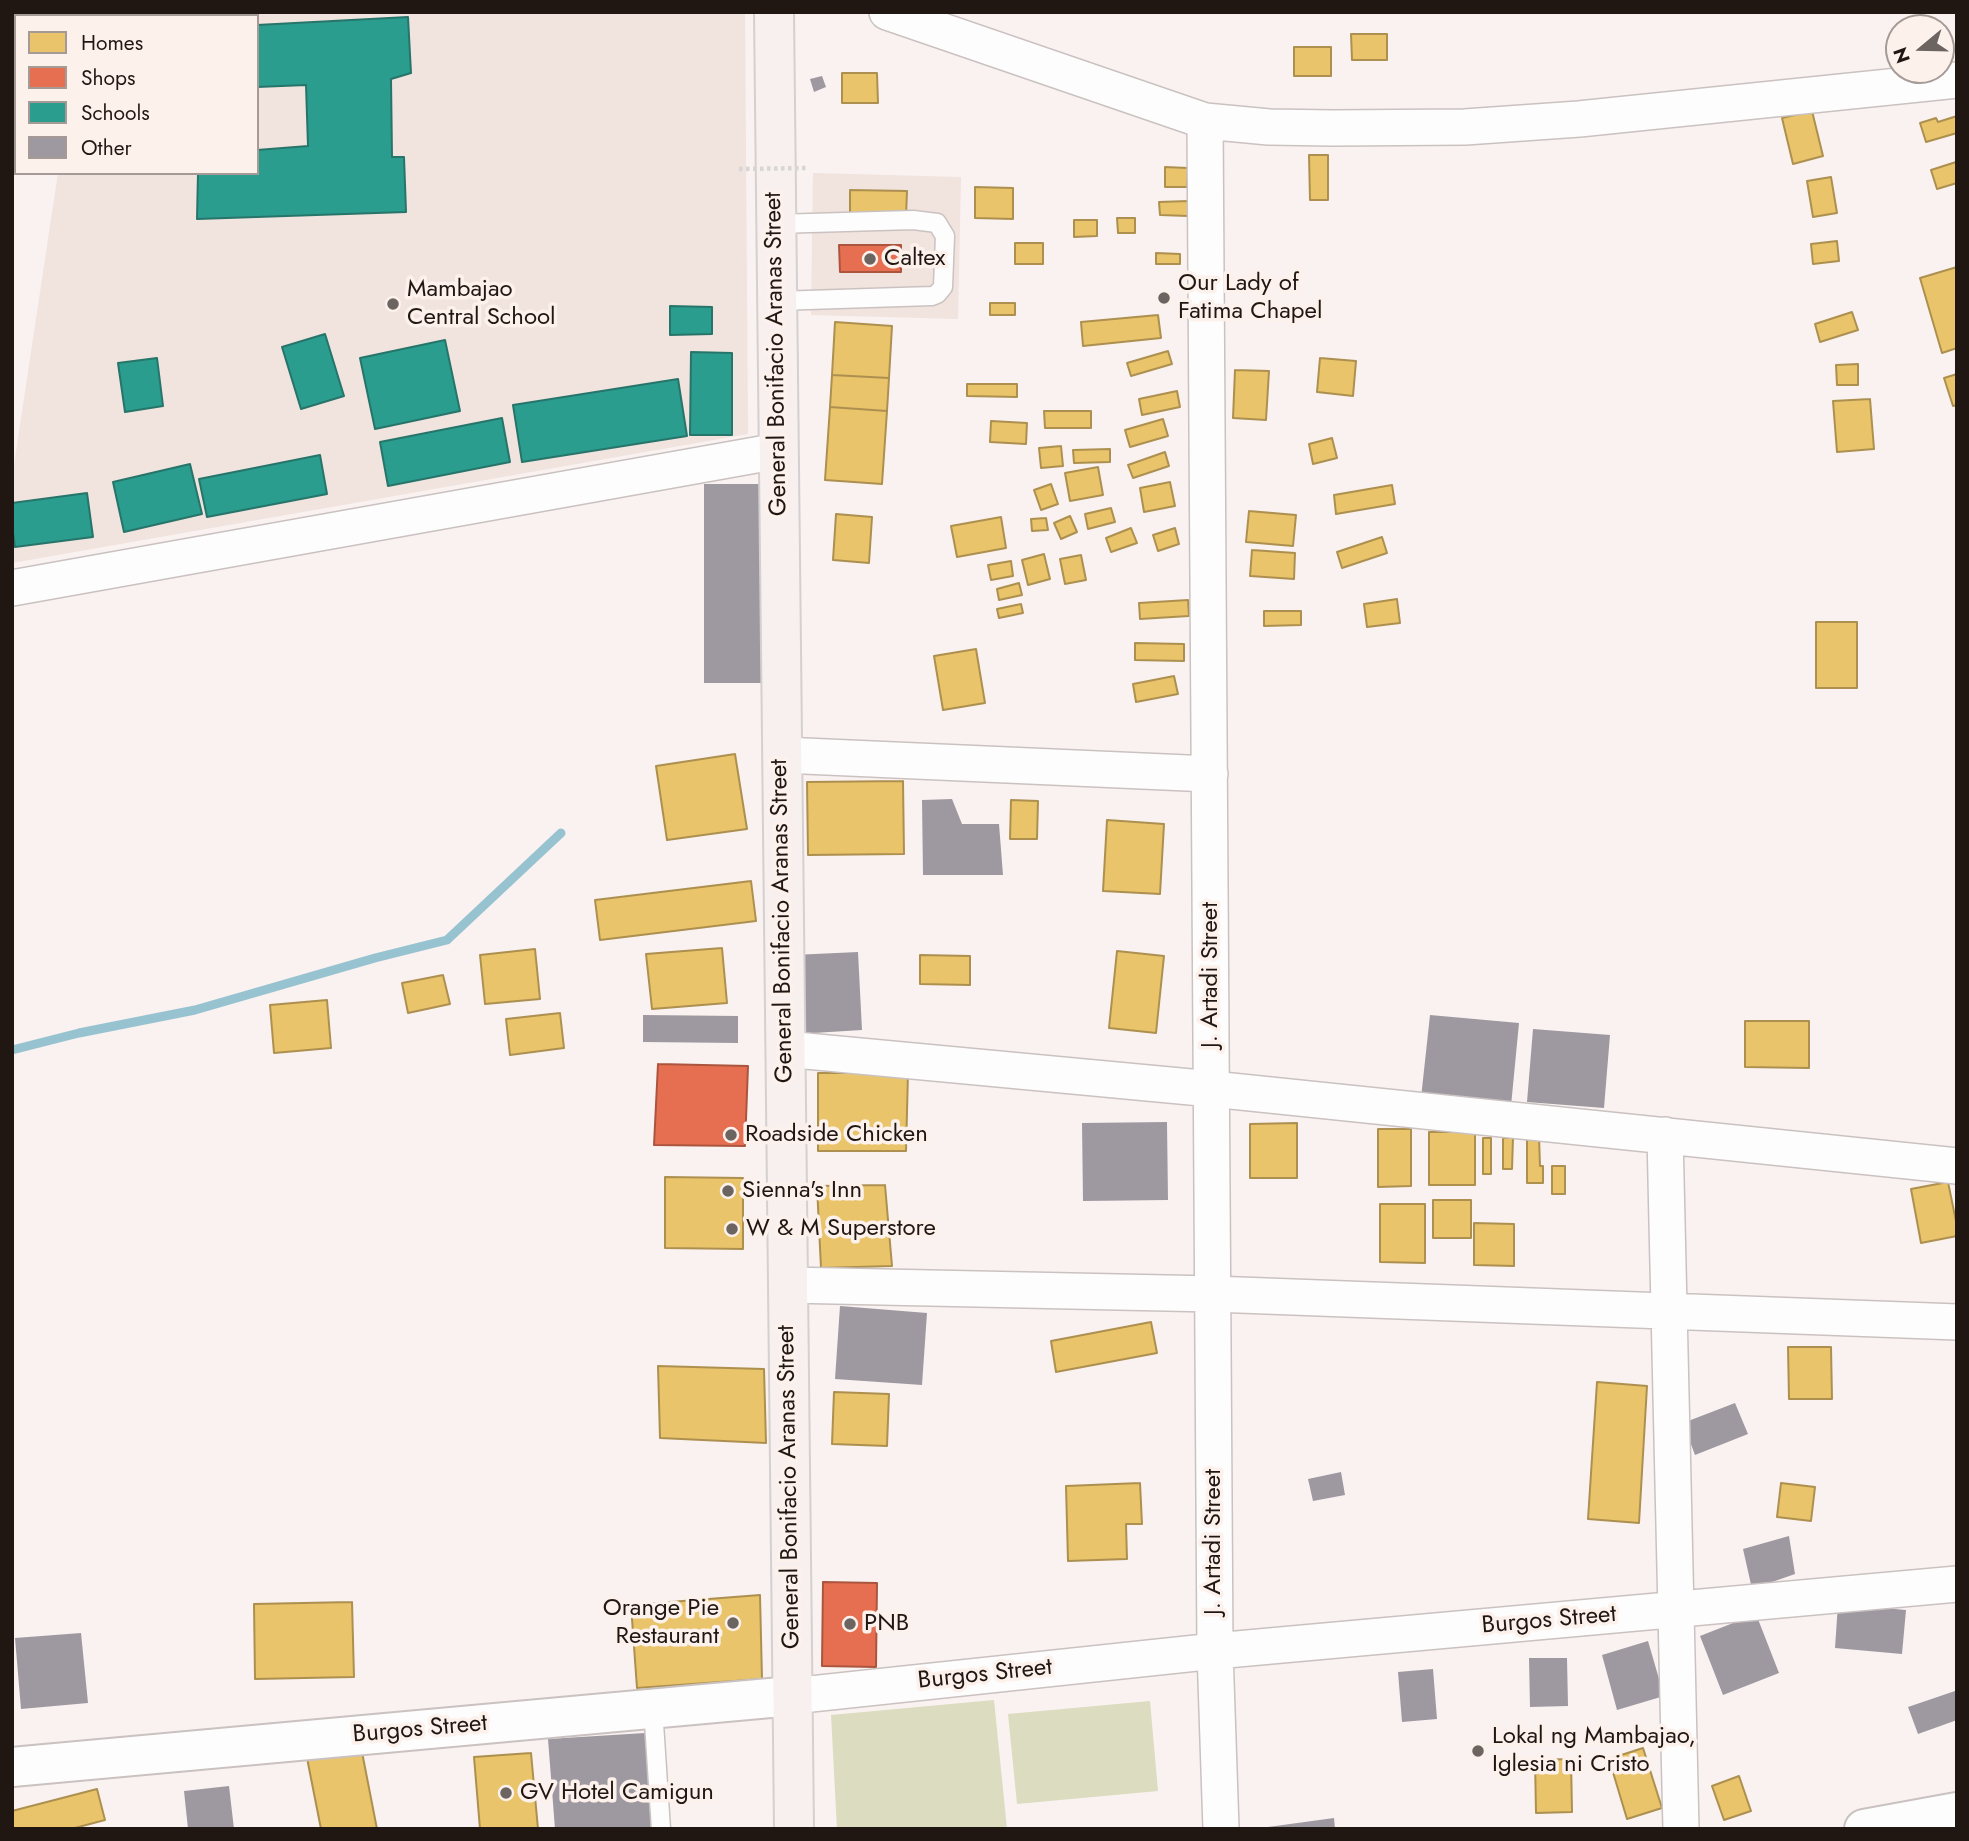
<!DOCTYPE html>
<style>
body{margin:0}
#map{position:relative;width:1969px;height:1841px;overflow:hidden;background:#f9f2f0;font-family:Jost,sans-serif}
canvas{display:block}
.frame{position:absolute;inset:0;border:14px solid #201713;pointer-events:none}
.legend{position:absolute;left:14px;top:14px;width:245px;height:161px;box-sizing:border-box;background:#fdf1ec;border:2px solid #a59a95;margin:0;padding:9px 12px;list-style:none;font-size:21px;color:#201713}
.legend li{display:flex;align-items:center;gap:14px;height:35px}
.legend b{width:35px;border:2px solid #a59a95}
.north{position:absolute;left:1885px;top:14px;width:70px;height:70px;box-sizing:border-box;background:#fdf1ec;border:2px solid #a59a95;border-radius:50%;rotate:251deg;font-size:19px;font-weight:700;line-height:28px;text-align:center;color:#201713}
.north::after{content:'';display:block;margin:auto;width:24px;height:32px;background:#6c6460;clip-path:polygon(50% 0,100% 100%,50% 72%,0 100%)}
</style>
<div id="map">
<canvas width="1969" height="1841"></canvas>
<div class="frame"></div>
<ul class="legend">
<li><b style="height:19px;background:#e9c46a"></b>Homes</li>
<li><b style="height:19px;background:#e76f51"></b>Shops</li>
<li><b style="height:19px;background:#2a9d8f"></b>Schools</li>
<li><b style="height:19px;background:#9e99a1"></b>Other</li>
</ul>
<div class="north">N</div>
</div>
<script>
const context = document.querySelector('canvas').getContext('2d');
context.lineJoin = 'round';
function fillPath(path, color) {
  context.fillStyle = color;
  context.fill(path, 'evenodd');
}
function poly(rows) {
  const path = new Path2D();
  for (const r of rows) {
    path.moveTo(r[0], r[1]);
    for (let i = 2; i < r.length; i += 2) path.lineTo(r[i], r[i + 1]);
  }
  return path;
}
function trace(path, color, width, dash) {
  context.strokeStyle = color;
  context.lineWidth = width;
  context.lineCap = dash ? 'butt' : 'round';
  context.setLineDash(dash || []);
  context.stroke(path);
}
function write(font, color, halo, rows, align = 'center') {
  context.font = font + ' Jost,sans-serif';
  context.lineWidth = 7;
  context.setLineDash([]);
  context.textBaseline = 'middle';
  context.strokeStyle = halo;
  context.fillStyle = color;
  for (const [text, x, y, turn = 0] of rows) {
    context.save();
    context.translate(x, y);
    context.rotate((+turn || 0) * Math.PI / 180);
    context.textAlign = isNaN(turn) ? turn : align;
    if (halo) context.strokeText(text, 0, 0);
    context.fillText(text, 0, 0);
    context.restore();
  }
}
fillPath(poly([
 [83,12,745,12,748,434,12,563,12,478,58,173,257,173,257,16,82,16],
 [813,173,961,177,958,319,811,315]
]), '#f1e3de');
fillPath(poly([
 [994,1700,1007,1829,837,1829,831,1715],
 [1150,1701,1158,1791,1017,1804,1008,1714]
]), '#dcdcc0');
const homes = poly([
 [1351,34,1387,34,1387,60,1352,60,1351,34],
 [1294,47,1331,47,1331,76,1294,76,1294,47],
 [842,73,877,73,878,103,842,103,842,73],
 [1812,111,1823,156,1793,164,1782,118,1812,111],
 [1957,116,1957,133,1926,142,1920,123,1936,118,1938,122,1957,116],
 [1309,155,1328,155,1328,200,1310,200,1309,155],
 [1956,162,1957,183,1937,189,1931,170,1956,162],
 [1165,167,1188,168,1187,187,1165,187,1165,167],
 [1831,177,1837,213,1813,217,1807,181,1831,177],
 [975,187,1013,188,1013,219,975,218,975,187],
 [850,190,907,191,906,217,850,217,850,190],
 [1188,201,1188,216,1160,215,1159,202,1188,201],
 [1117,218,1135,218,1135,233,1118,233,1117,218],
 [1074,220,1097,220,1097,236,1074,237,1074,220],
 [1837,241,1839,261,1813,264,1811,244,1837,241],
 [1015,243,1043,243,1043,264,1015,264,1015,243],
 [1156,253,1180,254,1180,264,1156,264,1156,253],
 [1957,267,1957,348,1942,353,1920,278,1957,267],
 [990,303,1015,303,1015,315,990,315,990,303],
 [1852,312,1858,330,1820,342,1815,324,1852,312],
 [1158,315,1161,338,1083,346,1081,322,1158,315],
 [835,322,892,326,889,378,832,375,835,322],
 [1168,351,1172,364,1131,376,1127,363,1168,351],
 [1320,358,1356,361,1353,396,1317,392,1320,358],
 [1858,364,1858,385,1837,385,1836,365,1858,364],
 [1235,370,1269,371,1266,420,1233,418,1235,370],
 [1957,374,1957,405,1953,406,1944,378,1957,374],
 [832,375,889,378,887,411,830,407,832,375],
 [967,384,1017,384,1017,397,967,396,967,384],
 [1177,391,1180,407,1142,415,1139,399,1177,391],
 [1870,399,1874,449,1837,452,1833,401,1870,399],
 [830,407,887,411,882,484,825,480,830,407],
 [1044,411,1091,411,1091,428,1045,428,1044,411],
 [1163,419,1168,436,1130,447,1125,430,1163,419],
 [991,421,1027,423,1026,444,990,442,991,421],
 [1332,438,1337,458,1313,464,1309,444,1332,438],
 [1061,446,1063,466,1041,468,1039,448,1061,446],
 [1110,449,1110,462,1074,463,1073,450,1110,449],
 [1165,452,1169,466,1133,478,1128,465,1165,452],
 [1098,467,1103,495,1070,501,1065,473,1098,467],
 [1170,482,1175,506,1144,512,1140,488,1170,482],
 [1051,484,1058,504,1041,510,1034,490,1051,484],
 [1392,485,1395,504,1336,514,1334,495,1392,485],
 [1111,508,1115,522,1088,529,1085,514,1111,508],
 [1249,511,1296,515,1293,546,1246,542,1249,511],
 [836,514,872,517,869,563,833,560,836,514],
 [1070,516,1077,532,1061,539,1054,523,1070,516],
 [1001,517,1006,548,957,557,951,526,1001,517],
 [1046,518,1048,530,1032,531,1031,519,1046,518],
 [1131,528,1137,543,1111,552,1106,538,1131,528],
 [1175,528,1179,544,1158,551,1153,535,1175,528],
 [1382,537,1387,553,1342,568,1337,552,1382,537],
 [1252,550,1295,553,1294,579,1250,576,1252,550],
 [1044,554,1050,579,1028,585,1022,560,1044,554],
 [1081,555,1086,580,1065,584,1060,559,1081,555],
 [1011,561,1013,576,991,580,988,565,1011,561],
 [1019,583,1022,595,999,600,997,589,1019,583],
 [1397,599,1400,623,1367,627,1364,604,1397,599],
 [1188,600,1189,616,1140,619,1139,603,1188,600],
 [1021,604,1023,613,999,618,997,609,1021,604],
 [1264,611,1301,611,1301,625,1264,626,1264,611],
 [1816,622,1857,622,1857,688,1816,688,1816,622],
 [1135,643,1184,644,1184,661,1135,660,1135,643],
 [976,649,985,703,943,710,934,656,976,649],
 [1174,676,1178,694,1136,702,1133,684,1174,676],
 [735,754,747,829,667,840,656,766,735,754],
 [903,781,904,854,808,855,807,782,903,781],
 [1011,800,1038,801,1037,839,1010,839,1011,800],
 [1107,820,1164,824,1160,894,1103,891,1107,820],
 [751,881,756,921,600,940,595,900,751,881],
 [722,948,727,1003,652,1009,646,954,722,948],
 [535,949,540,999,485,1004,480,955,535,949],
 [1117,951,1164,956,1156,1033,1109,1028,1117,951],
 [920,955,970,956,970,985,920,984,920,955],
 [443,975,450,1004,408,1013,402,983,443,975],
 [327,1000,331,1048,274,1053,270,1005,327,1000],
 [560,1013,564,1048,510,1055,506,1019,560,1013],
 [1745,1021,1809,1021,1809,1068,1745,1067,1745,1021],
 [818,1073,908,1073,906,1151,818,1151,818,1073],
 [1297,1123,1297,1178,1250,1178,1250,1124,1297,1123],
 [1378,1129,1411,1129,1411,1186,1378,1187,1378,1129],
 [1429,1132,1475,1132,1475,1185,1429,1185,1429,1132],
 [1527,1136,1539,1136,1540,1166,1543,1166,1543,1183,1527,1183,1527,1136],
 [1483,1138,1491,1138,1491,1174,1483,1174,1483,1138],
 [1503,1138,1513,1138,1512,1169,1503,1169,1503,1138],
 [1552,1166,1565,1166,1565,1194,1552,1194,1552,1166],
 [665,1177,743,1178,743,1249,665,1248,665,1177],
 [1948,1182,1957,1226,1957,1236,1921,1243,1911,1189,1948,1182],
 [885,1185,892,1266,821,1268,817,1186,885,1185],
 [1433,1200,1471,1200,1471,1238,1433,1238,1433,1200],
 [1380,1204,1425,1204,1425,1263,1380,1262,1380,1204],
 [1474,1223,1514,1224,1514,1266,1474,1265,1474,1223],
 [1151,1322,1157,1353,1056,1372,1051,1341,1151,1322],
 [1788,1347,1831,1347,1832,1399,1789,1399,1788,1347],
 [658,1366,764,1369,766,1443,660,1438,658,1366],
 [1597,1382,1647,1386,1639,1523,1588,1519,1597,1382],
 [834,1392,889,1394,887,1446,832,1444,834,1392],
 [1140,1483,1142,1524,1126,1524,1127,1559,1068,1561,1066,1486,1140,1483],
 [1781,1483,1815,1487,1811,1521,1777,1517,1781,1483],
 [760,1595,762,1679,637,1688,631,1605,760,1595],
 [352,1602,354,1677,255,1679,254,1604,352,1602],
 [361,1747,377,1829,321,1829,307,1758,361,1747],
 [1643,1748,1662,1808,1627,1819,1609,1759,1643,1748],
 [531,1753,538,1829,480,1829,474,1757,531,1753],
 [1571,1759,1572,1812,1536,1813,1535,1760,1571,1759],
 [1739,1776,1751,1811,1724,1820,1712,1786,1739,1776],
 [97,1789,105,1820,71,1829,12,1829,12,1811,97,1789]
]);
fillPath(homes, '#e9c46a');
trace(homes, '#ad9050', 2);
const shops = poly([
 [839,245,901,245,901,272,840,272,839,245],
 [658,1064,748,1066,745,1146,654,1145,658,1064],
 [823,1582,877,1583,876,1667,822,1666,823,1582]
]);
fillPath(shops, '#e76f51');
trace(shops, '#ab553e', 2);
const schools = poly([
 [408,17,411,73,391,79,392,157,404,157,406,212,197,219,198,173,257,173,257,150,308,146,306,85,257,87,257,25,408,17],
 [670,306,712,307,712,334,670,335,670,306],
 [325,334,344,396,301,409,282,347,325,334],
 [445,340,460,411,375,429,360,358,445,340],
 [691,352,732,353,732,435,690,435,691,352],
 [157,358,163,406,125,412,118,363,157,358],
 [678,379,687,436,522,462,513,405,678,379],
 [502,418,510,462,388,486,380,442,502,418],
 [320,455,327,494,207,517,199,479,320,455],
 [190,464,202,514,124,532,113,482,190,464],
 [87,493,93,537,15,547,12,526,12,503,87,493]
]);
fillPath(schools, '#2a9d8f');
trace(schools, '#27756a', 2);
trace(poly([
 [12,1050,79,1033,195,1010,375,958,447,940,561,833]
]), '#97c2d0', 9);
fillPath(poly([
 [822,76,826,87,814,92,810,79],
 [704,484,761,484,761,683,704,683],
 [952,799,962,824,999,824,1003,875,923,875,922,800],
 [858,952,862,1030,797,1034,793,955],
 [643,1015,738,1016,738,1043,643,1042],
 [1430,1015,1519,1023,1511,1106,1421,1098],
 [1533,1029,1610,1035,1604,1108,1527,1102],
 [1167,1122,1168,1200,1083,1201,1082,1123],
 [840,1306,927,1313,922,1385,835,1379],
 [1735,1403,1748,1434,1695,1455,1683,1423],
 [1341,1472,1345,1495,1313,1501,1308,1479],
 [1789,1536,1795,1574,1752,1589,1743,1549],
 [1838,1604,1906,1610,1902,1654,1835,1648],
 [1756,1614,1779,1673,1723,1695,1700,1636],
 [81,1633,88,1703,21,1709,15,1638],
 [1648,1641,1664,1696,1617,1710,1602,1655],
 [1529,1658,1567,1658,1568,1706,1530,1707],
 [1433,1669,1437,1719,1402,1722,1398,1672],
 [1955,1691,1957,1720,1918,1734,1908,1707],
 [645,1733,651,1829,555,1829,548,1739],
 [229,1786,234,1829,188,1829,184,1791],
 [1334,1818,1335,1829,1268,1829,1268,1827]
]), '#9e99a1');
const service = poly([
 [776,224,913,220,937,223,945,236,943,287,937,294,932,296,776,301],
 [653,1708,661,1829]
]);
const minor = poly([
 [887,12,1205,121,1269,127,1333,128,1465,127,1579,119,1957,80],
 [1205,121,1215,1651,1221,1829],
 [12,588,778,451],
 [782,755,1210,774],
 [785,1049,1212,1089,1957,1166],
 [1665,1135,1681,1829],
 [788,1285,1213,1294,1957,1322],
 [792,1696,1215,1651,1957,1584]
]);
const tertiary = poly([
 [12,1767,792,1696]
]);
const secondary = poly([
 [1864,1829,1957,1812]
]);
const primary = poly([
 [774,12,794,1829]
]);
trace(service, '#cac2c0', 21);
trace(minor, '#cac2c0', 38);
trace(tertiary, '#cac2c0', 42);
trace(secondary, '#cac2c0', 42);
trace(primary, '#d4d0cf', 42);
trace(service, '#fefdfd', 18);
trace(minor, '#fefdfd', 35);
trace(tertiary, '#fefdfd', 38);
trace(secondary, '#fefdfd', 38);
trace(primary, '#f7f0ee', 38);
trace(poly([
 [739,169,808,168]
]), '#d8d6d5', 4.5, [3.5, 3.5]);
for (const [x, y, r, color] of [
 [870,259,7,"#6c6460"],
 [1164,298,7,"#6c6460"],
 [393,304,7,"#6c6460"],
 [731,1135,7,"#6c6460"],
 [728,1191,7,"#6c6460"],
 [732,1229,7,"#6c6460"],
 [733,1623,7,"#6c6460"],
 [850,1624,7,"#6c6460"],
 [1478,1751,7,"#6c6460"],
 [506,1793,7,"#6c6460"]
]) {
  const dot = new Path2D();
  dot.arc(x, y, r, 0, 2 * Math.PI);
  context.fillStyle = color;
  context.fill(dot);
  trace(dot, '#fdf1ec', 2.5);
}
write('24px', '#201713', '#fdf1ec', [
 ["Caltex",884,259],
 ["Our Lady of",1178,284],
 ["Fatima Chapel",1178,312],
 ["Mambajao",407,290],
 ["Central School",407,318],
 ["Roadside Chicken",745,1135],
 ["Sienna's Inn",742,1191],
 ["W & M Superstore",746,1229],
 ["Orange Pie",719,1609,"right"],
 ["Restaurant",719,1637,"right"],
 ["PNB",864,1624],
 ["Lokal ng Mambajao,",1492,1737],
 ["Iglesia ni Cristo",1492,1765],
 ["GV Hotel Camigun",520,1793]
], 'left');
write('24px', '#201713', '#fdf1ec', [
 ["General Bonifacio Aranas Street",777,354,-91],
 ["General Bonifacio Aranas Street",783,921,-91],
 ["J. Artadi Street",1211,975,-90],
 ["General Bonifacio Aranas Street",790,1487,-91],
 ["J. Artadi Street",1214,1542,-90],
 ["Burgos Street",1549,1621,-5],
 ["Burgos Street",985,1675,-6],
 ["Burgos Street",420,1730,-5]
]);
</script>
